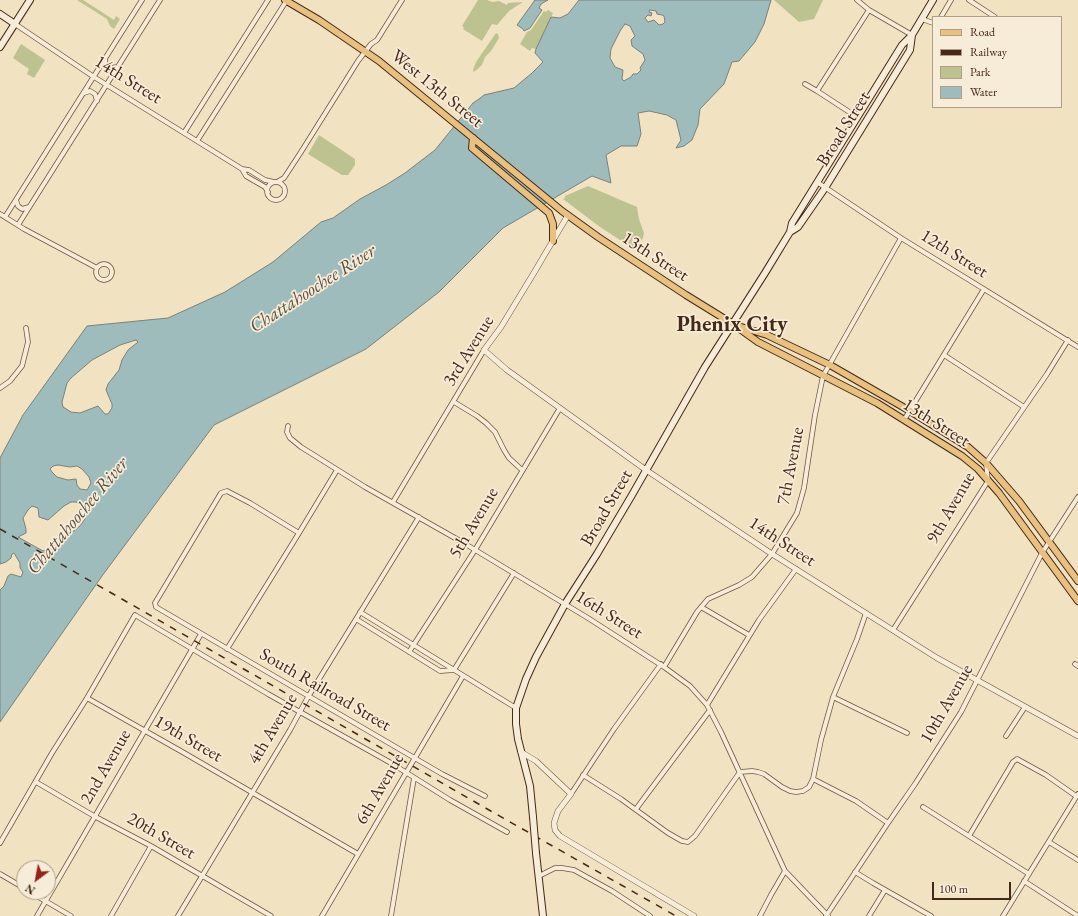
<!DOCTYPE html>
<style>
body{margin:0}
#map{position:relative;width:1078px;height:916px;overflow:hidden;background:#f1e2c1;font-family:"EB Garamond",serif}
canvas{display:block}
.legend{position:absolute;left:932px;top:16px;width:130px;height:92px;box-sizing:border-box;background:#f6ecd7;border:1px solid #b09e8b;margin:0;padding:5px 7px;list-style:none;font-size:12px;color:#462818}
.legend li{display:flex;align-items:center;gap:8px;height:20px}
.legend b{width:20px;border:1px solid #b09e8b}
.north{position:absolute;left:16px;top:860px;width:40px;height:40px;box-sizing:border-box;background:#f6ecd7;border:1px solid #b09e8b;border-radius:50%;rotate:212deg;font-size:11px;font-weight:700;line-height:16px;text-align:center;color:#462818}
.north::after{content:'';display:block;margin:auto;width:14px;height:18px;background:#8f2418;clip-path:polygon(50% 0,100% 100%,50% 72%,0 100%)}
.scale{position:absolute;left:932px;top:882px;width:79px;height:18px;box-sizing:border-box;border:2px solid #462818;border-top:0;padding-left:5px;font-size:12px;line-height:14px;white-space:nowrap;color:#462818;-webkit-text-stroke:3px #f6ecd7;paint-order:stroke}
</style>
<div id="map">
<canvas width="1078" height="916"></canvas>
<ul class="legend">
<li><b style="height:5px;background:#e8c180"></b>Road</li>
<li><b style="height:5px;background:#462818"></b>Railway</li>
<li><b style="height:11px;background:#bdc291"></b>Park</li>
<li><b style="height:11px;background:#9ebcbc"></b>Water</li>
</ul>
<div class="north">N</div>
<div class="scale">100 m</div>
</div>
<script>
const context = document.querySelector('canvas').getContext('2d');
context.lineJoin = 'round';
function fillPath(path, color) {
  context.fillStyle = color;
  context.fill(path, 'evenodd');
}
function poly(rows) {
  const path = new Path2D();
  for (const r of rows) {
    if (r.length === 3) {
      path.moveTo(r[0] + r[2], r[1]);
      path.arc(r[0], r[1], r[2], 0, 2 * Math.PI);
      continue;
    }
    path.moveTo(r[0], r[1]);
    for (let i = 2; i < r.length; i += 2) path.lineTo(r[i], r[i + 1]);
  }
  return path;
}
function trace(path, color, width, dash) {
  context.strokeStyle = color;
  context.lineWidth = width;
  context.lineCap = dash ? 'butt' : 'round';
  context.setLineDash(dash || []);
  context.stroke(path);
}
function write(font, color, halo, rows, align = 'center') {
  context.font = font + ' "EB Garamond",serif';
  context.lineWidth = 3.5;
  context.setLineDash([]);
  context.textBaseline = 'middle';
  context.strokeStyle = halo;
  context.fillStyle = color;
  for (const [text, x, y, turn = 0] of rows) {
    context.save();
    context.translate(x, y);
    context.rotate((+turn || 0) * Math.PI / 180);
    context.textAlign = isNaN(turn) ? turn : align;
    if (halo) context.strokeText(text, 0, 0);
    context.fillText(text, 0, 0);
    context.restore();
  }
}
fillPath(poly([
 [77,0,83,0,114,20,116,16,120,19,114,29,110,26,107,19],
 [478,0,487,0,492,2,499,1,507,5,508,3,523,2,509,11,497,25,492,24,482,41,463,29,464,27,462,26],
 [774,0,823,0,814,19,799,22],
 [548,10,553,13,536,49,532,48,530,51,520,44,527,32,531,30,544,11,546,12],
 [496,33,498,34,499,38,491,51,485,57,482,65,474,72,473,70,476,62],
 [21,44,45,60,34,78,27,74,29,69,13,58],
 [319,135,355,159,355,165,348,175,342,175,308,154],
 [588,186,637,207,639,219,644,233,643,238,634,249,600,227,563,199,565,198,565,196]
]), '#bdc291');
const water = poly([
 [535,0,548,0,541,4,539,8,542,10,530,28,524,31,523,29,517,25,535,0],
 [579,0,771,0,764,24,755,42,739,61,732,62,724,84,700,109,698,125,692,140,684,146,676,148,681,140,676,120,667,115,649,111,638,113,641,134,637,146,621,146,606,155,611,183,592,176,503,228,439,292,366,349,214,425,102,576,0,722,0,590,4,586,8,576,11,574,21,577,23,572,20,568,20,563,14,553,12,554,11,558,6,562,0,564,0,458,23,415,87,326,168,318,225,292,273,262,321,222,333,218,360,199,386,185,405,173,435,150,473,103,479,99,484,95,514,88,532,73,543,62,535,53,536,49,551,17,560,18,568,14,579,0],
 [650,10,656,11,657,14,662,15,664,16,665,22,663,24,659,25,654,20,648,22,645,18,648,15,651,16,652,13,649,12,650,10],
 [625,24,630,26,635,36,631,40,632,46,643,54,645,60,640,68,641,70,637,74,633,74,631,77,624,81,622,79,623,70,615,67,610,58,611,49,620,31,625,24],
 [136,340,138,342,128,350,122,360,119,370,108,384,106,390,112,404,112,408,108,414,105,414,98,406,80,413,71,412,63,407,62,402,67,383,71,378,92,360,120,345,136,340],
 [58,465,70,467,77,466,82,469,89,477,91,483,87,490,80,489,77,485,76,479,68,480,57,477,52,472,50,469,53,466,58,465],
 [71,502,76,502,86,510,85,519,79,527,52,547,43,551,18,537,26,533,26,529,23,518,28,510,32,506,38,508,39,517,48,520,64,506,71,502]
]);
fillPath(water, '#9ebcbc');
trace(water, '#7b817a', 1);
const minor = poly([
 [857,0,869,10,912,35],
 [969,0,995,17],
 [941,17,951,0],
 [922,19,933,23],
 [15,24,94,77,242,169,249,170,265,180,274,182],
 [105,59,106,66,110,68,117,67],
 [805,84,817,91,857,117],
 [817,91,869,10],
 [84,93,90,91,95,94,97,101],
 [184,133,268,0],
 [197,141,287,0],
 [242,169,246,176,265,187,268,192],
 [277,182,284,178,301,152,358,61,371,44,377,40,402,0],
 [817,182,901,238,1078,347],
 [276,191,9],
 [16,200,18,206,22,209,29,207],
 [0,214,24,229,97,268],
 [5,217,142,0],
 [18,225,160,0],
 [104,272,8],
 [944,355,1024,407],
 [0,388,10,381,22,366,28,342,26,328],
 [454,402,477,416,486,423,495,432,504,450,509,458,522,470],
 [904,420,984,289],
 [288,426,287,432,290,438,301,447,365,487,462,542,588,618,664,667,690,686,707,705,721,732,785,871,828,916],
 [393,502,484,350],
 [299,533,250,503,227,491,221,493,155,603,156,607,442,774,485,796],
 [701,607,749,635],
 [360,612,516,708],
 [356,619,440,671,454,670],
 [893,630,988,481,986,463,1047,374,1068,340],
 [227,649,299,533,337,470],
 [409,652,475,550,560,408],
 [1075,664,1078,666],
 [664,667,697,612,708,599,739,585,752,577,772,554,797,513,804,488,815,415,823,376,901,238],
 [454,670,514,573],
 [833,697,907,733],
 [87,698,179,750,358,854],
 [707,705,759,620,796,569],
 [1006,736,1025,707],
 [583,775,621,799,668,833,682,841,688,842,695,836,740,772,752,771,758,772,764,774,782,787,790,791,796,792,803,791,809,787,813,779,821,740,833,697,857,639,866,613],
 [813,779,856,801,888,823],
 [36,782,94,816,151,846,271,916],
 [571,794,614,729,661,664],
 [923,807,1029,874],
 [636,809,710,710],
 [969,836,1013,762,1017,759,1046,775,1076,796],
 [1049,842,1078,860],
 [0,843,52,753,87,698,135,615,268,694,391,763,450,800,507,832],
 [855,872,873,883,931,916],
 [0,874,24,888],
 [539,876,555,868,562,868,574,870,612,891,650,916],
 [1024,881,1078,916],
 [30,892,71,916],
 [37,916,201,634],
 [111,916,151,846],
 [178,916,290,730,308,697,419,517],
 [322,916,463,676],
 [391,916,414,778],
 [760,916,771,895,785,871],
 [826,916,888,823,915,784,961,712,1042,553,1078,497],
 [869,916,885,890],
 [1003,916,1078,794]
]);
const tertiary = poly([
 [568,215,535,271,501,327,484,350,507,370,646,470,772,554,937,658,1078,736],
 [521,752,536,761,571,794,558,811,554,823,555,830,560,836,694,916]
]);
const secondary = poly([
 [0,14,15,24],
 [0,47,30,0],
 [790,232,798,227,825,188,910,50,912,35],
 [533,817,530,786,518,739,516,724,516,708,526,679,536,657,565,604,597,554,632,495,705,367,765,273,790,232,792,223,902,45,912,35,933,0],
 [536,853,543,916]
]);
const primary = poly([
 [285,0,319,20,379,61,562,211,598,237,686,295,733,324,758,342,877,403,962,456,978,469,999,493,1078,601],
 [473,138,472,148,549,213,553,224,553,241],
 [738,326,767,335,830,365,910,411,968,447,986,463,1019,501,1078,581]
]);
trace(minor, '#715642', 5.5);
trace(tertiary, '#715642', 6);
trace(secondary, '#462818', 8);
trace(primary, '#462818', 8);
trace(minor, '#f6ecd7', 4);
trace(tertiary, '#f6ecd7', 5);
trace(secondary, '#f6ecd7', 6);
trace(primary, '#e8c180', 6);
trace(poly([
 [0,529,496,814,676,916]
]), '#462818', 1.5, [7, 7]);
const secondaryBridge = poly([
 [533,817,536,853]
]);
trace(secondaryBridge, '#462818', 8, []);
trace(secondaryBridge, '#f6ecd7', 6);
write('18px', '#462818', '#f6ecd7', [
 ["14th Street",128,80,32],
 ["West 13th Street",437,89,39],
 ["Broad Street",844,129,-58],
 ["12th Street",954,254,32],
 ["13th Street",655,257,33],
 ["3rd Avenue",469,351,-58],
 ["13th Street",936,423,32],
 ["7th Avenue",791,466,-79],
 ["Broad Street",607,508,-60],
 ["9th Avenue",951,508,-60],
 ["5th Avenue",474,523,-59],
 ["14th Street",782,542,33],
 ["16th Street",609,615,32],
 ["South Railroad Street",325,690,30],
 ["10th Avenue",947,704,-60],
 ["4th Avenue",273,729,-59],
 ["19th Street",188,739,30],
 ["2nd Avenue",106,767,-60],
 ["6th Avenue",380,789,-60],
 ["20th Street",161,836,30]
]);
write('italic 19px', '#5c4d41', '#f6ecd7', [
 ["Chattahoochee River",313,289,-33],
 ["Chattahoochee River",78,516,-50]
]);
write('bold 22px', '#462818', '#f6ecd7', [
 ["Phenix City",732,325]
]);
</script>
